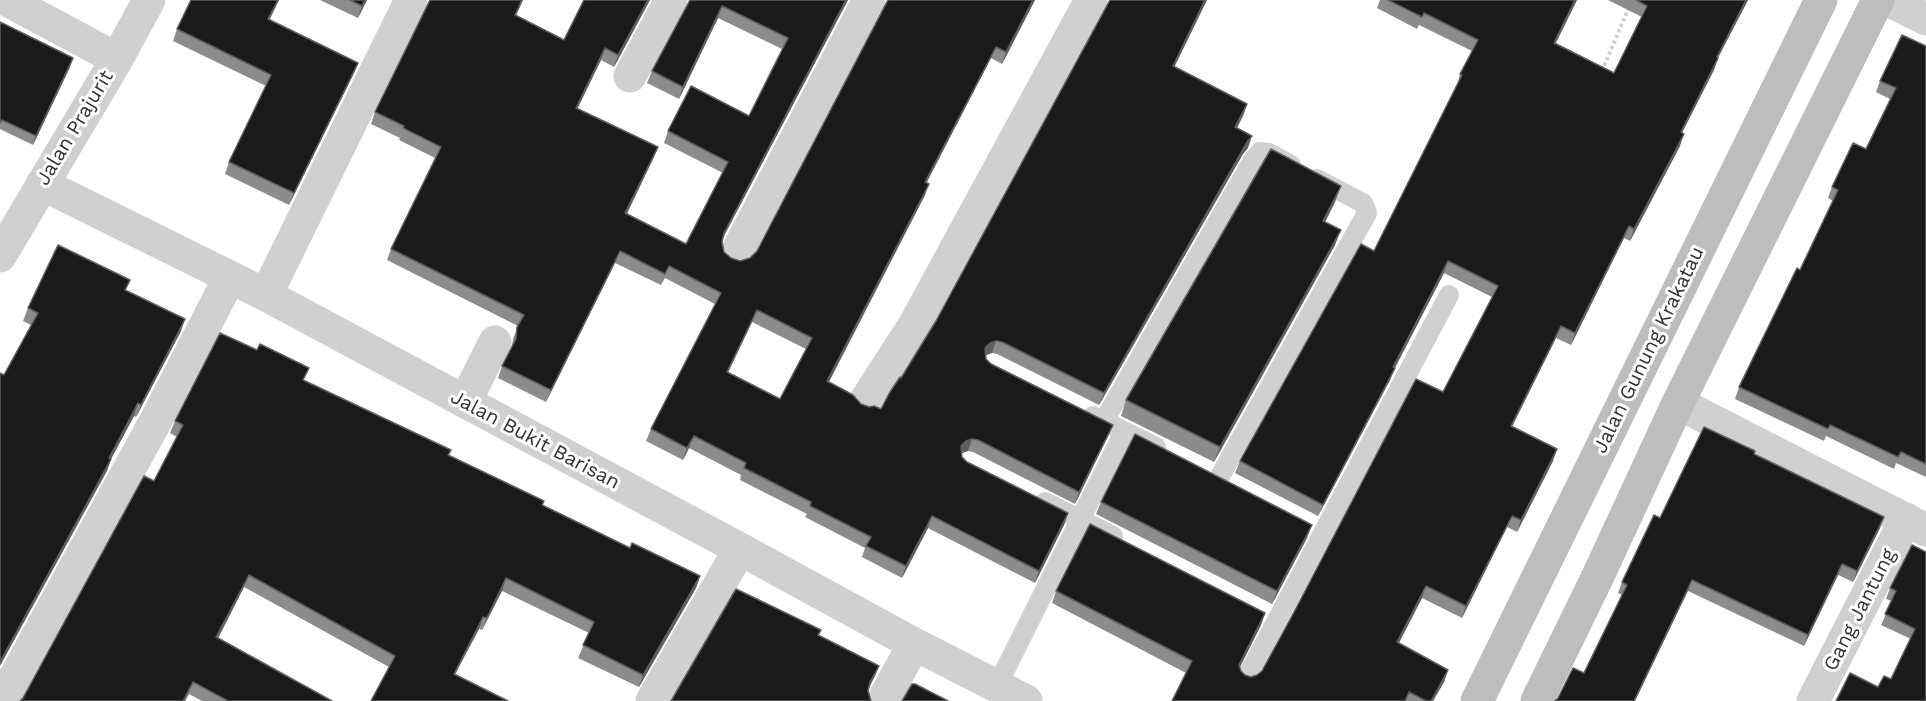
<!DOCTYPE html>
<style>
body{margin:0}
canvas{display:block;background:#fff}
</style>
<canvas width="1926" height="701"></canvas>
<script>
const context = document.querySelector('canvas').getContext('2d');
context.lineJoin = 'round';
function poly(rows) {
  const path = new Path2D();
  for (const r of rows) {
    path.moveTo(r[0], r[1]);
    for (let i = 2; i < r.length; i += 2) path.lineTo(r[i], r[i + 1]);
  }
  return path;
}
function trace(path, color, width, dash) {
  context.strokeStyle = color;
  context.lineWidth = width;
  context.lineCap = dash ? 'butt' : 'round';
  context.setLineDash(dash || []);
  context.stroke(path);
}
function fillPath(path, color) {
  context.fillStyle = color;
  context.fill(path, 'evenodd');
}
function write(font, color, halo, rows, align = 'center') {
  context.font = font + ' "Work Sans",sans-serif';
  context.lineWidth = 6;
  context.setLineDash([]);
  context.textBaseline = 'middle';
  context.strokeStyle = halo;
  context.fillStyle = color;
  for (const [text, x, y, turn = 0] of rows) {
    context.save();
    context.translate(x, y);
    context.rotate((+turn || 0) * Math.PI / 180);
    context.textAlign = isNaN(turn) ? turn : align;
    if (halo) context.strokeText(text, 0, 0);
    context.fillText(text, 0, 0);
    context.restore();
  }
}
trace(poly([
 [1602,71,1632,0]
]), '#cdcdcd', 4, [3, 3]);
trace(poly([
 [1093,416,1156,447],
 [1104,421,1253,160,1260,152,1269,153,1291,165],
 [1219,478,1367,213,1363,203,1317,179],
 [1045,502,1113,536],
 [1247,677,1449,295],
 [997,686,1124,432]
]), '#d0d0d0', 20);
trace(poly([
 [7,0,117,59],
 [1888,0,1926,19],
 [630,76,671,0],
 [42,184,266,295,740,549,914,644,1026,701],
 [736,254,869,0],
 [0,256,117,59,149,0],
 [266,295,411,0],
 [866,400,915,324,1091,0],
 [465,402,495,342],
 [1678,403,1926,530],
 [2,701,154,424,230,277],
 [652,701,740,549],
 [883,701,914,644],
 [1813,701,1906,519]
]), '#d0d0d0', 33);
trace(poly([
 [1477,701,1821,0],
 [1537,701,1598,576,1678,403,1878,0]
]), '#bdbdbd', 33);
fillPath(poly([
 [191,0,279,0,269,20,358,63,353,75,289,205,225,174,229,162,266,86,173,41,177,29],
 [320,0,367,0,358,18],
 [430,0,523,0,516,16,564,40,650,0,614,67,601,60,577,108,658,147,653,159,627,214,686,244,723,173,664,143,668,131,749,116,782,49,718,18,679,99,647,83,652,71,690,0,848,0,722,240,722,242,724,252,731,258,740,261,750,258,757,251,887,3,887,0,1035,0,1002,64,991,58,927,182,925,195,829,382,861,404,881,409,901,378,936,321,1110,0,1207,0,1174,66,1247,104,1243,116,1237,128,1248,148,1243,154,1099,405,997,354,992,353,986,355,986,359,991,364,1108,436,1075,504,973,452,968,451,962,453,962,457,967,462,1068,513,1064,525,1035,583,928,528,902,578,862,557,865,548,805,517,807,514,740,480,741,475,689,448,683,460,646,441,651,429,715,304,665,278,661,285,615,263,546,402,498,378,502,366,512,346,513,339,518,326,387,260,391,249,435,158,399,140,400,138,371,124,375,112],
 [752,322,806,349,780,399,728,373],
 [1380,0,1577,0,1556,43,1614,73,1642,17,1608,0,1748,0,1718,58,1714,70,1682,133,1680,146,1630,241,1624,238,1571,345,1556,338,1512,427,1553,461,1517,532,1507,527,1462,618,1422,598,1399,643,1448,670,1444,682,1433,701,1172,701,1186,673,1052,603,1056,591,1265,613,1261,625,1240,667,1241,671,1245,675,1251,677,1257,675,1262,671,1443,392,1492,297,1444,273,1395,368,1390,380,1318,516,1235,473,1240,461,1374,251,1457,86,1460,74,1472,51,1419,25,1417,29,1377,8],
 [0,22,73,58,70,67,33,145,0,129],
 [1926,46,1926,477,1896,463,1894,469,1826,436,1824,441,1735,399,1739,387,1800,270,1833,201,1828,198,1832,187,1866,149,1890,99,1876,92,1880,81],
 [1335,202,1325,222,1335,245,1214,462,1121,416,1126,400],
 [130,280,126,290,181,331,136,417,134,416,111,459,107,471,4,375,31,325,23,321,28,308],
 [305,381,451,450,449,455,542,505,630,548,700,576,696,588,639,687,578,658,589,633,502,591,482,630,479,629,389,667,244,587,218,638,332,701,202,701,189,694,185,701,20,701,23,698,154,481,177,437,170,433,175,421],
 [1754,454,1880,528,1853,582,1838,575,1804,646,1688,591,1584,673,1622,595,1618,593,1622,582,1660,518],
 [1101,502,1307,538,1272,604,1096,514],
 [1912,545,1926,701,1878,687,1891,679,1911,639,1881,625,1892,601,1886,599,1890,588]
]), '#8c8c8c');
fillPath(poly([
 [278,0,279,0,264,31,268,19],
 [365,0,367,0,358,18,362,6],
 [522,0,523,0,510,27,515,15],
 [648,0,650,0,614,67,618,55],
 [846,0,848,0,719,245,724,233],
 [1033,0,1035,0,1002,64,1006,52],
 [1205,0,1207,0,1169,78,1173,66],
 [1575,0,1577,0,1550,54,1554,43],
 [1746,0,1748,0,1712,69,1717,57],
 [722,6,718,18,679,99,683,87],
 [996,47,991,58,921,193,925,182],
 [605,48,601,60,572,120,576,108],
 [73,58,70,67,33,145,36,136],
 [1718,58,1714,70,1676,144,1681,132],
 [358,63,353,75,289,205,294,193],
 [1247,104,1243,116,1231,139,1235,127],
 [1684,134,1680,146,1630,241,1634,229],
 [1252,136,1248,148,1243,154,1099,405,1104,393,1247,142],
 [658,147,653,159,621,225,625,213],
 [929,184,925,195,823,393,827,381],
 [1341,186,1335,202,1318,236,1323,221],
 [1629,226,1624,238,1571,345,1575,333],
 [1341,230,1335,245,1214,462,1220,447],
 [620,251,615,263,546,402,551,390],
 [1448,261,1444,273,1389,379,1393,367],
 [757,310,752,322,722,384,727,372],
 [185,319,181,331,136,417,141,405],
 [1561,326,1556,338,1506,438,1511,426],
 [996,341,992,353,986,355,985,348,990,343],
 [1395,368,1390,380,1318,516,1323,505],
 [138,403,134,416,105,470,111,459,107,471,0,666,0,662],
 [1113,425,1108,436,1075,504,1079,492],
 [694,436,689,448,683,460,687,448],
 [972,439,968,451,962,453,961,446,966,441],
 [1557,449,1553,461,1517,532,1521,520],
 [1068,513,1064,525,1035,583,1039,571],
 [932,516,928,528,902,578,906,566],
 [1512,516,1507,527,1462,618,1466,606],
 [1884,517,1880,528,1853,582,1857,571],
 [1312,525,1307,538,1272,604,1277,591],
 [1842,564,1838,575,1804,646,1808,635],
 [249,575,244,587,212,650,216,637],
 [700,576,696,588,639,687,643,675],
 [506,578,502,591,482,630,487,618],
 [1692,580,1688,591,1635,701,1634,701],
 [1426,586,1422,598,1393,654,1397,642],
 [1265,613,1261,625,1235,677,1239,665],
 [483,617,479,629,449,686,454,674],
 [879,666,875,676,867,692,870,682],
 [1448,670,1444,682,1433,701,1431,701],
 [193,682,185,701,183,701]
]), '#5f5f5f');
const building = poly([
 [191,0,278,0,268,19,358,63,294,193,229,162,271,75,177,29,191,0],
 [350,0,365,0,362,6,350,0],
 [430,0,522,0,515,15,564,40,584,0,648,0,618,55,605,48,576,108,658,147,625,213,686,244,728,162,668,131,691,86,749,116,788,38,722,6,683,87,652,71,690,0,846,0,724,233,722,242,724,252,731,258,740,261,750,258,757,251,888,0,1033,0,1006,52,996,47,925,182,929,184,827,381,853,395,861,404,869,407,874,406,881,409,890,392,900,377,901,378,936,321,1110,0,1205,0,1173,66,1247,104,1235,127,1252,136,1247,142,1104,393,1002,342,996,341,990,343,985,348,986,359,991,364,1113,425,1079,492,978,440,972,439,966,441,961,446,962,457,967,462,1068,513,1039,571,932,516,906,566,866,546,871,537,810,506,811,502,744,468,746,463,694,436,687,448,651,429,721,293,669,266,665,274,620,251,551,390,502,366,516,339,517,327,524,315,391,249,441,147,403,128,404,126,375,112,430,0],
 [757,310,812,338,780,399,727,372,757,310],
 [1388,0,1575,0,1554,43,1614,73,1647,6,1636,0,1746,0,1717,57,1718,58,1681,132,1684,134,1634,229,1629,226,1575,333,1561,326,1511,426,1557,449,1521,520,1512,516,1466,606,1426,586,1397,642,1448,670,1431,701,1426,701,1409,692,1405,701,1172,701,1192,661,1056,591,1090,524,1265,613,1239,665,1241,671,1245,675,1251,677,1257,675,1262,671,1293,614,1416,379,1443,392,1498,286,1448,261,1393,367,1395,368,1323,505,1240,461,1361,244,1374,251,1462,75,1460,74,1478,40,1424,13,1422,17,1388,0],
 [0,22,73,58,36,136,2,120,0,123,0,22],
 [1902,35,1926,46,1926,464,1901,452,1898,457,1830,425,1828,429,1739,387,1797,268,1800,270,1838,190,1832,187,1853,143,1866,149,1896,88,1880,81,1902,35],
 [1271,149,1341,186,1323,221,1341,230,1220,447,1126,400,1271,149],
 [58,245,130,280,125,290,185,319,142,403,141,405,138,403,109,458,111,459,0,662,0,373,4,375,38,313,28,308,58,245],
 [220,333,257,350,260,344,309,368,303,380,451,450,448,455,544,501,542,505,630,548,632,543,700,576,643,675,583,645,594,622,506,578,487,618,483,617,454,674,508,701,371,701,395,656,249,575,216,637,332,701,228,701,193,682,183,701,20,701,23,698,144,476,154,481,183,425,175,421,220,333],
 [1704,427,1755,451,1754,454,1884,517,1857,571,1842,564,1808,635,1692,580,1634,701,1555,701,1558,698,1573,668,1584,673,1627,585,1622,582,1654,515,1660,518,1704,427],
 [1135,434,1312,525,1277,591,1101,502,1135,434],
 [1912,545,1926,552,1926,701,1836,701,1850,673,1878,687,1884,676,1891,679,1915,629,1885,614,1896,591,1890,588,1912,545],
 [736,589,821,630,818,635,879,666,870,682,868,691,871,701,671,701,736,589],
 [912,684,915,684,948,701,902,701,912,684]
]);
fillPath(building, '#1a1a1a');
trace(building, '#5f5f5f', 1.5);
write('20px', '#333', '#fff', [
 ["Jalan Prajurit",75,128,-59],
 ["Jalan Gunung Krakatau",1649,350,-64],
 ["Jalan Bukit Barisan",535,440,28],
 ["Gang Jantung",1860,610,-63]
]);
</script>
